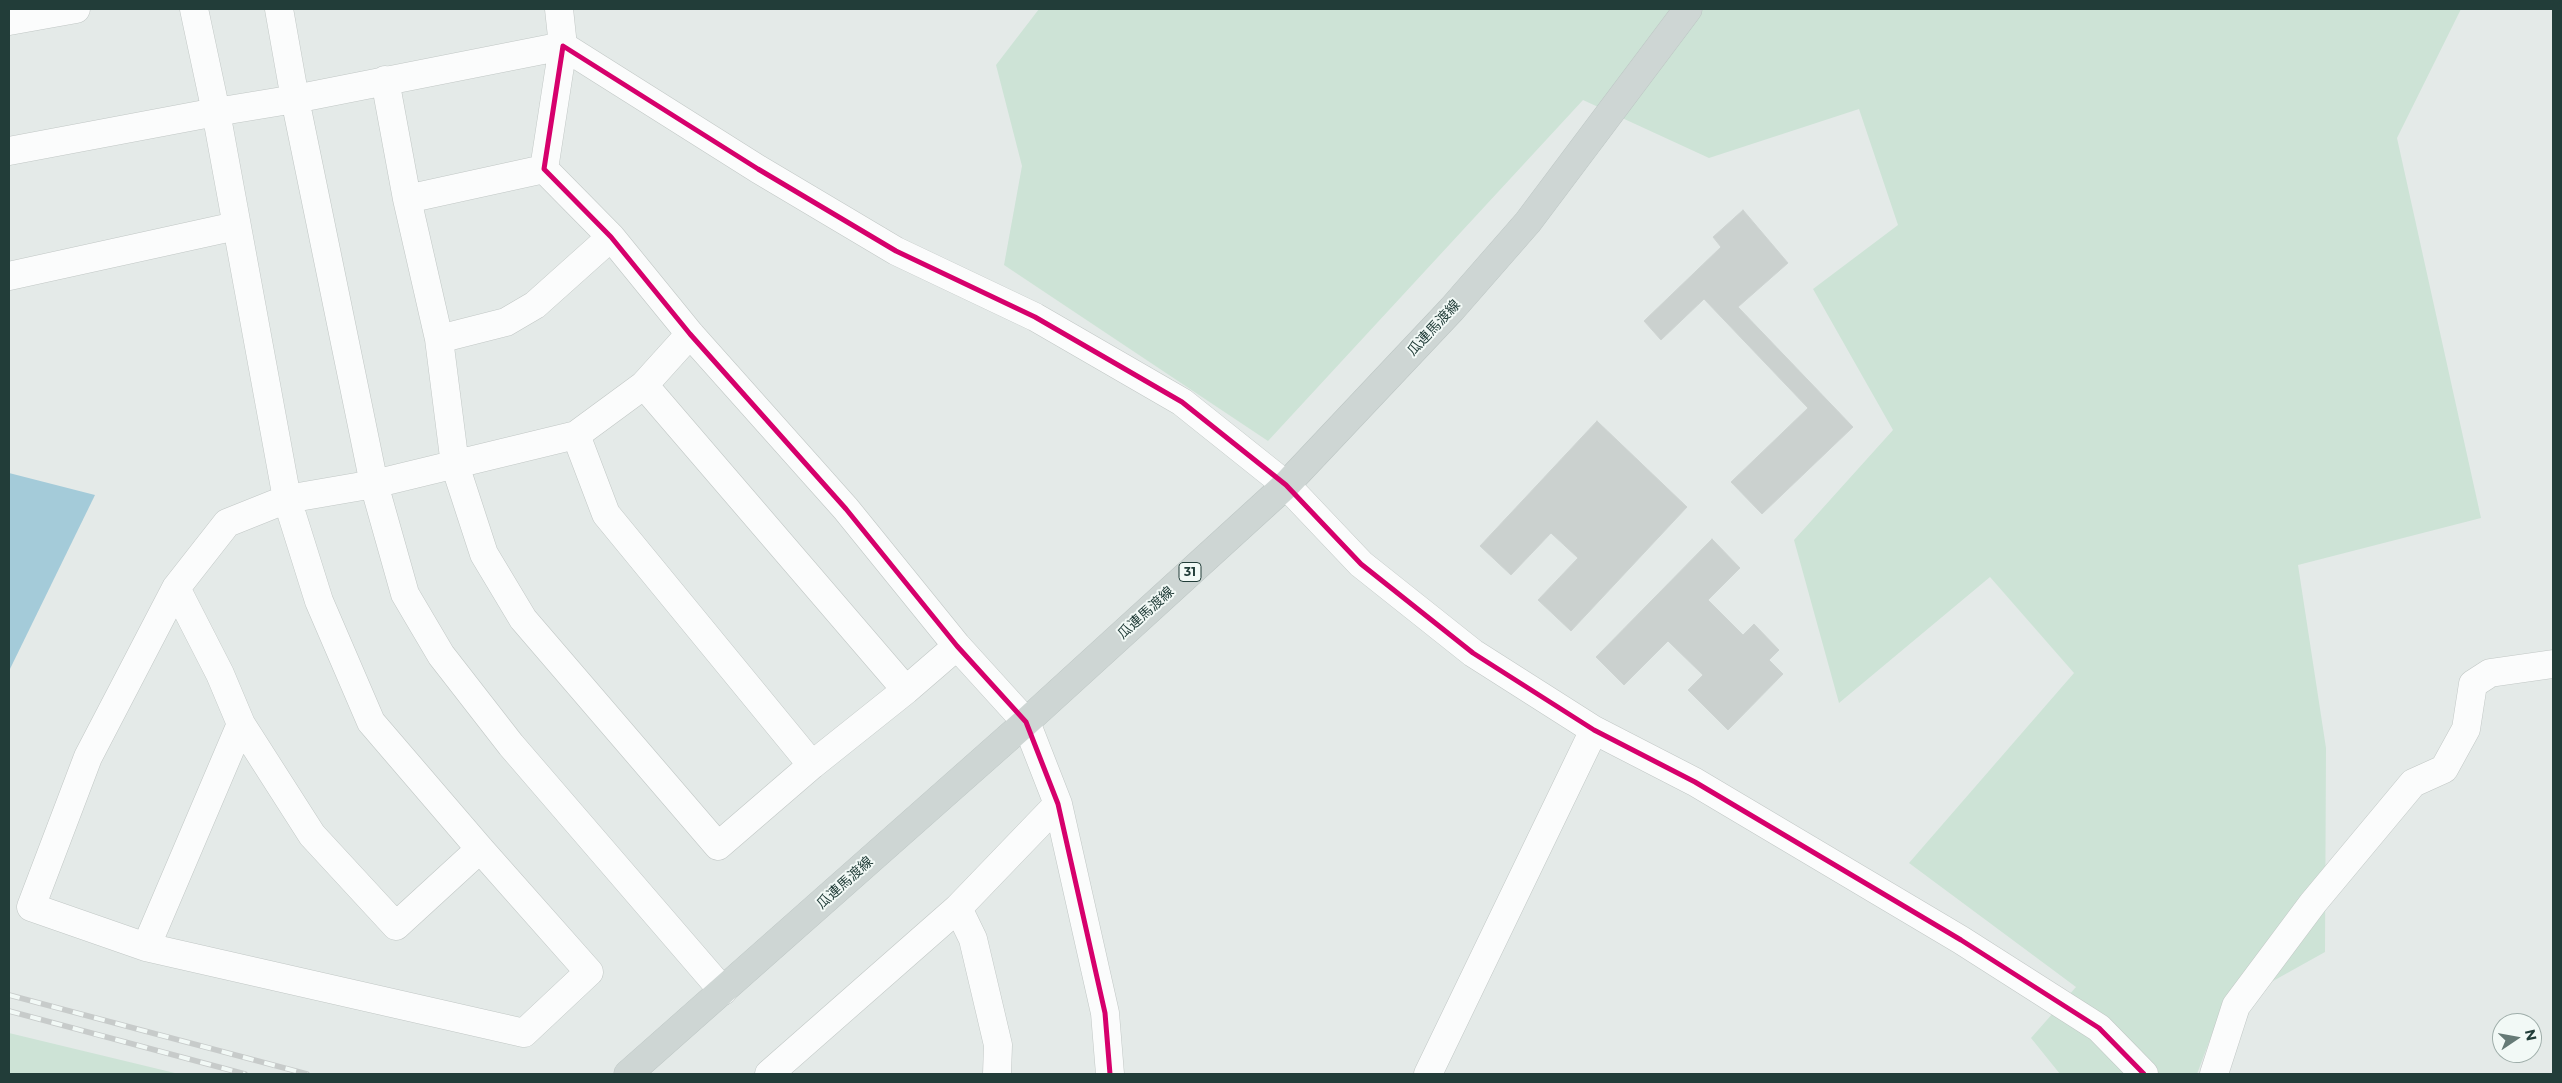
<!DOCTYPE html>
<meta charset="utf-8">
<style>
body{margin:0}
#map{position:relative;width:2562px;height:1083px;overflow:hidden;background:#e4eae8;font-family:Montserrat,sans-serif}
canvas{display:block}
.frame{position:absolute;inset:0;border:10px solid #223d39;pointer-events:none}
.north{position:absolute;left:2492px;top:1013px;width:50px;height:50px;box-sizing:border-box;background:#f2f9f6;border:1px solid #9faeaa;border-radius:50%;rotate:78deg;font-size:14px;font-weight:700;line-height:20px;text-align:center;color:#223d39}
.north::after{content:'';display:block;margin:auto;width:18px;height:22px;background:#667a76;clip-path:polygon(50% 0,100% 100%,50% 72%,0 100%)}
</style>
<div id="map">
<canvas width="2562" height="1083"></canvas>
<div class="frame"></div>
<div class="north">N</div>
</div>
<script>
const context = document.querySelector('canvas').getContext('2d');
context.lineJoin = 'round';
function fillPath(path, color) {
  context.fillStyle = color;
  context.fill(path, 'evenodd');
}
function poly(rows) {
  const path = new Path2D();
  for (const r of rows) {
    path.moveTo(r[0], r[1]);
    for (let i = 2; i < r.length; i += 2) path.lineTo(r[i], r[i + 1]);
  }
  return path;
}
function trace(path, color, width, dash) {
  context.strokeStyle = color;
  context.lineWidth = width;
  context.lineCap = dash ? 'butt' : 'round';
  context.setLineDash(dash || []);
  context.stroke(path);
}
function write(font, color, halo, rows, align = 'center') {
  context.font = font + ' Montserrat,"Noto Sans JP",sans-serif';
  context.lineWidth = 4;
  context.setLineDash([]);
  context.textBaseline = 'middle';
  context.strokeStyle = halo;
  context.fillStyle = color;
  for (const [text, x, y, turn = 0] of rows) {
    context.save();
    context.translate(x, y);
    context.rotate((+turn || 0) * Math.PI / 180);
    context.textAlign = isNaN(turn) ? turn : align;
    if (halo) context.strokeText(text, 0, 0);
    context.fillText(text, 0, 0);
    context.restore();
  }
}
fillPath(poly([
 [1039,9,2461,9,2397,138,2481,518,2298,565,2326,748,2325,952,2221,1010,2197,1074,2060,1074,2031,1038,2076,987,1909,863,2074,673,1990,577,1839,703,1794,540,1893,430,1813,289,1898,225,1859,109,1709,158,1583,100,1268,441,1004,265,1022,166,996,65],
 [9,1033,179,1074,9,1074]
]), '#cde3d6');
fillPath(poly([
 [9,473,95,495,9,671]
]), '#a4cbd9');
const building = poly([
 [1743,210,1788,263,1738,307,1853,427,1762,514,1731,482,1808,408,1704,299,1661,340,1644,321,1721,247,1713,237,1743,210],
 [1597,421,1687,507,1571,631,1538,600,1578,558,1551,533,1511,575,1480,546,1597,421],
 [1712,539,1740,568,1708,600,1743,635,1754,624,1779,650,1769,660,1783,674,1728,730,1688,690,1703,675,1668,641,1624,685,1596,657,1712,539]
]);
fillPath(building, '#cbd1cf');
trace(building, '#cdd3d1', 1);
const minor = poly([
 [194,9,216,112,287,499,319,601,371,722,480,849,589,972,524,1033,146,947,31,907,88,757,176,588,227,523,287,499,374,484,576,435,644,385,690,334],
 [279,9,295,99,374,484,405,594,441,655,511,745,723,991],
 [9,21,76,9],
 [385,80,407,199,439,339,455,465,484,554,523,619,718,846,812,765,906,690,957,646],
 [9,151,216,112,295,99,563,46,559,9],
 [407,199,544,169],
 [9,276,236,226],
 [439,339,506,322,535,305,611,237],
 [644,385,906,690],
 [576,435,606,514,812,765],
 [176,588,220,674,241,724,312,835,396,926,480,849],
 [958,908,973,939,998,1045,997,1074],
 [146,947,241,724],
 [769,1074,958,908,1058,804],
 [1110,1074,1105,1013,1058,804,1026,722,957,646,846,509,690,334,611,237,544,169,563,46,758,169,896,251,1035,317,1182,402,1286,485,1361,564,1473,653,1594,730,1695,782,1961,940,2099,1028,2144,1074],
 [1428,1074,1594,730],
 [2214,1074,2236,1006,2313,903,2413,783,2444,769,2466,729,2473,684,2490,673,2553,664]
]);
const major = poly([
 [628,1074,1026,722,1286,485,1452,309,1528,222,1688,9]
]);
trace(minor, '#c1c7c5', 29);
trace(major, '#bdc6c4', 29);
trace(minor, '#fbfcfc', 28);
trace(major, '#ced6d4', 28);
const rail = poly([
 [9,995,307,1074],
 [9,1011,245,1074]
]);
trace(rail, '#c7cbca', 5.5);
trace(rail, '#f2f9f6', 4, [11]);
trace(poly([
 [1110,1074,1105,1013,1058,804,1026,722,957,646,846,509,690,334,611,237,544,169,563,46,758,169,896,251,1035,317,1182,402,1286,485,1361,564,1473,653,1594,730,1695,782,1961,940,2099,1028,2144,1074]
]), '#d6006c', 5);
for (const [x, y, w] of [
 [1190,572,22]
]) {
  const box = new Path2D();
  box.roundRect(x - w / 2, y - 9.5, w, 19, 4);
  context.fillStyle = '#f2f9f6';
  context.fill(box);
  trace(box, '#223d39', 1);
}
write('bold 12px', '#223d39', null, [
 ["31",1190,572]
]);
write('14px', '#223d39', '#f2f9f6', [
 ["瓜連馬渡線",1434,328,-47],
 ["瓜連馬渡線",1146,613,-42],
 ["瓜連馬渡線",845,883,-42]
]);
</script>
